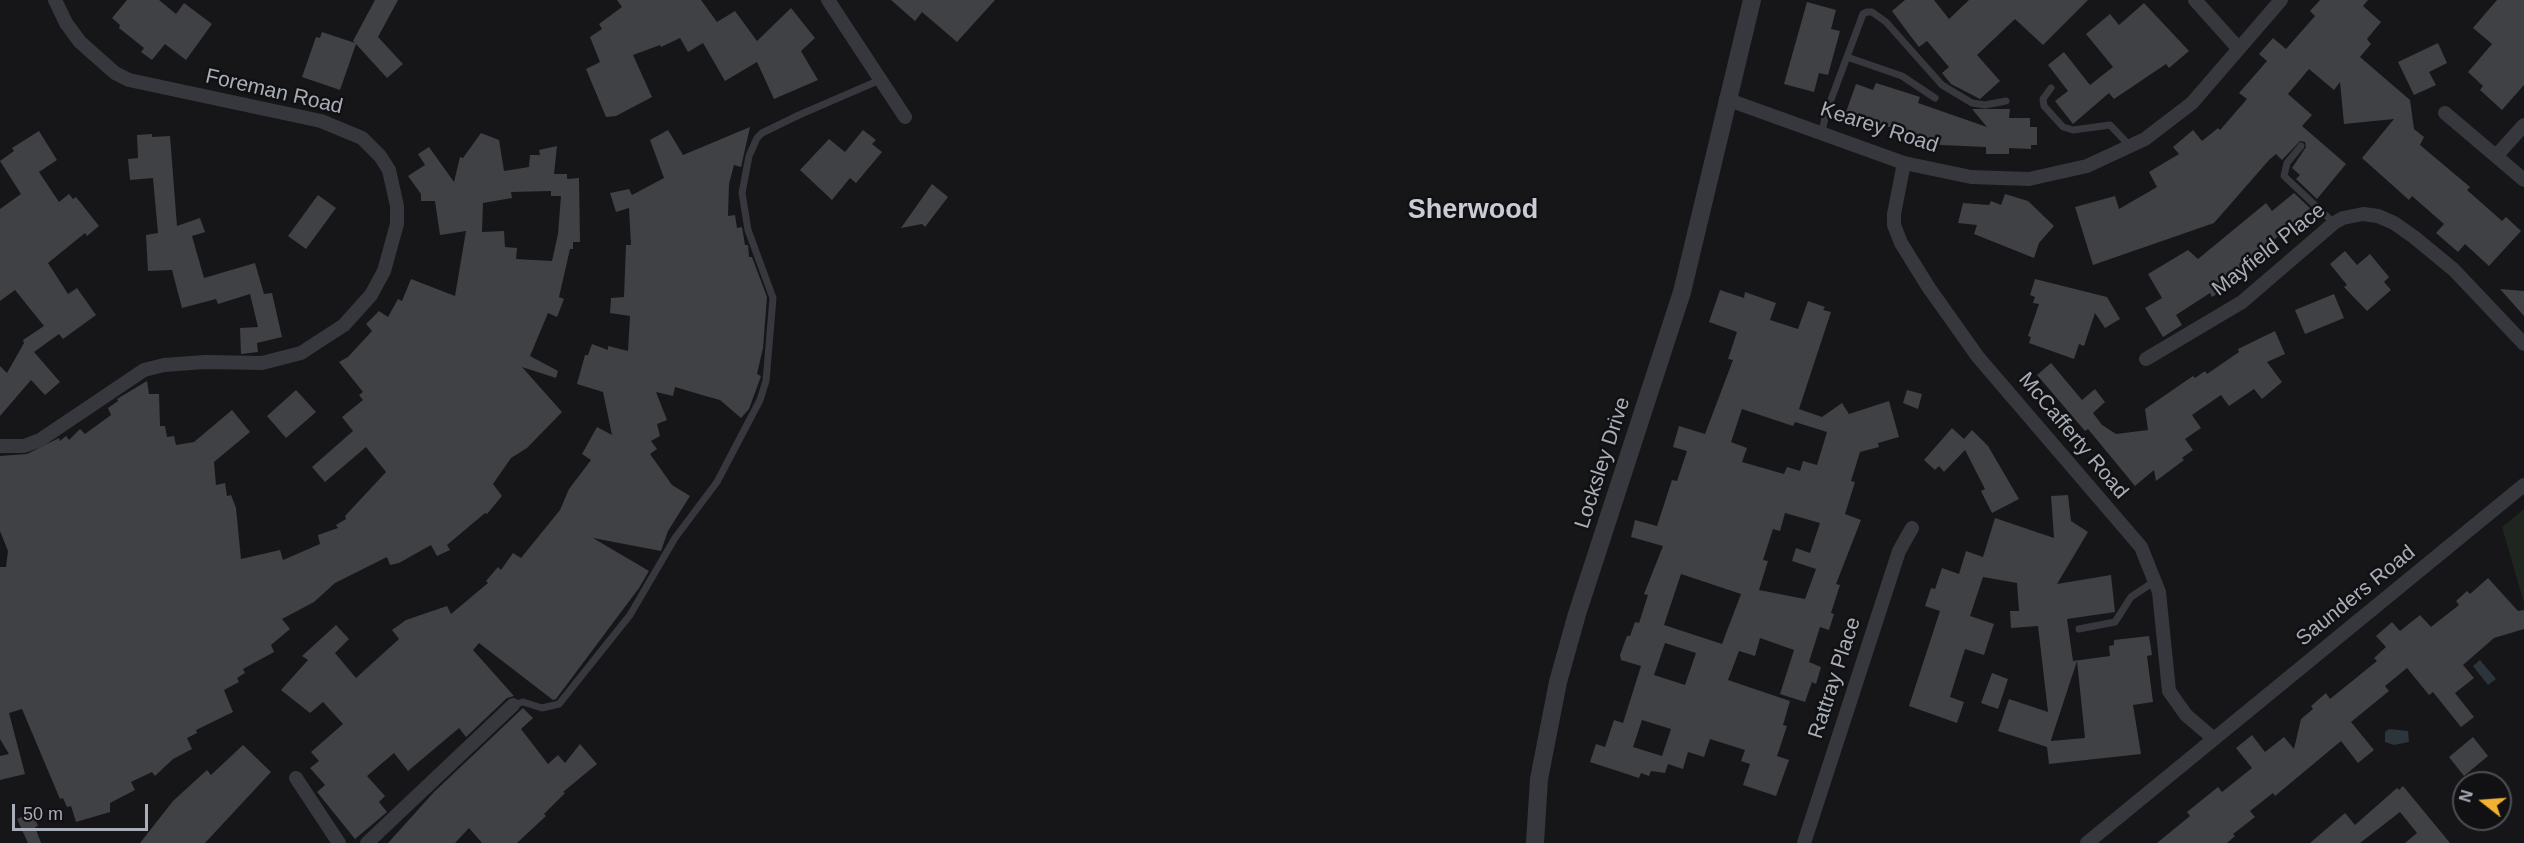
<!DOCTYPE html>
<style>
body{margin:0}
#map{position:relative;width:2524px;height:843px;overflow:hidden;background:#161618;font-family:Helvetica,sans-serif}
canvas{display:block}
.north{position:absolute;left:2452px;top:771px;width:60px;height:60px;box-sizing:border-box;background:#111113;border:2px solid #4d4f55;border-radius:50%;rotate:287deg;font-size:16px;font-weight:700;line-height:24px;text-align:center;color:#a8adb8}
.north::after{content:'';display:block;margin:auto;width:21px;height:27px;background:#f2b134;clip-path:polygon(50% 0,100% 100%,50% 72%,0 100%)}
.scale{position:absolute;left:12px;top:804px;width:136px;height:27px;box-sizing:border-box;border:3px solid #a8adb8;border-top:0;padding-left:8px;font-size:18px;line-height:21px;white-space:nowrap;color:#a8adb8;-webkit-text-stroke:4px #111113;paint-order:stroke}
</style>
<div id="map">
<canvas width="2524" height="843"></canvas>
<div class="north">N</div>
<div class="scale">50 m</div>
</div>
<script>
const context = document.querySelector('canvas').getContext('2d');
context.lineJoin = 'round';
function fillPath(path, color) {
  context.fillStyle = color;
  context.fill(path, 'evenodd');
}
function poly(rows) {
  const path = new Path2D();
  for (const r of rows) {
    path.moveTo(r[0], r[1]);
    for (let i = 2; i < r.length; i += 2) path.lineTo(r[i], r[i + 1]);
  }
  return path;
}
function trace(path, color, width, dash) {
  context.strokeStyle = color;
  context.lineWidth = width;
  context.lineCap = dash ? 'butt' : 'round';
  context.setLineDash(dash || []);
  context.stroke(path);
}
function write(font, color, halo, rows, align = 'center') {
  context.font = font + ' Helvetica,sans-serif';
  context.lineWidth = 5;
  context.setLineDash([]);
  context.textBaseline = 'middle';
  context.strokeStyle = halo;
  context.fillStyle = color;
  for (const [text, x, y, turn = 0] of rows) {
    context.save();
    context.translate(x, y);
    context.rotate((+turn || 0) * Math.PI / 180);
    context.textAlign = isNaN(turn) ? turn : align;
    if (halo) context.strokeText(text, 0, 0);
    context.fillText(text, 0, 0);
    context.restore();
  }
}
fillPath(poly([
 [2524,509,2524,603,2502,527]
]), '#1e261f');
fillPath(poly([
 [2480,660,2496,679,2488,685,2473,666],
 [2389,729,2408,731,2409,742,2394,745,2385,742,2385,732]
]), '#2c353c');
fillPath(poly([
 [127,0,159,0,176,14,184,3,212,24,186,60,165,44,152,60,141,52,144,48,119,28,120,25,112,18],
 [375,0,398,0,378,37,403,64,387,78,356,44,340,90,302,77,316,37,320,38,322,32,355,43,353,41],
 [617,0,701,0,717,22,735,11,757,41,791,8,815,38,801,51,818,80,774,99,757,62,725,81,703,43,688,52,680,38,661,47,660,45,633,55,652,97,616,116,606,117,586,69,600,62,590,37,602,29,599,24,622,7],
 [891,0,995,0,957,42,922,12,915,21],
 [1905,0,1934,0,1949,19,1969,0,2088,0,2043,45,2015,19,1977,55,2000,81,1980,99,1951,84,1942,73,1949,67,1927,41,1919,47,1909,34,1892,11],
 [2320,0,2368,0,2363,6,2381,22,2367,39,2371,44,2360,57,2410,100,2414,129,2424,137,2420,145,2470,187,2467,190,2502,221,2506,217,2521,231,2489,266,2465,244,2458,252,2436,233,2444,224,2412,196,2409,200,2362,158,2394,119,2344,124,2340,82,2334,90,2309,69,2288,94,2312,115,2302,126,2346,164,2317,199,2296,179,2300,175,2292,168,2306,147,2305,142,2300,141,2282,160,2276,154,2269,160,2214,223,2093,265,2075,207,2115,196,2119,209,2157,187,2149,172,2179,154,2173,147,2193,130,2202,141,2218,128,2220,130,2247,99,2239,93,2267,61,2259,54,2273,38,2286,49,2315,16,2310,11],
 [2497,0,2524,0,2524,85,2502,110,2480,90,2483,86,2468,72,2492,44,2473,28],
 [1807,2,1836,10,1831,29,1840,31,1828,75,1819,73,1814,92,1784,84],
 [2144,3,2189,51,2169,68,2166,64,2114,99,2109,93,2073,124,2055,101,2068,91,2048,65,2064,52,2090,85,2113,67,2086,34,2110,14,2119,25],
 [2438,43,2447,63,2429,72,2436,85,2414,95,2398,62],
 [1876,83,1920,97,1918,103,1987,127,1972,109,2010,109,2009,118,2030,118,2030,127,2037,127,2037,145,2031,145,2031,149,2009,148,2009,154,1986,154,1986,147,1941,145,1846,112,1856,84,1873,90],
 [750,127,741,167,734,165,729,184,728,216,735,215,737,228,742,227,745,245,748,245,749,257,752,257,767,297,763,348,757,374,761,376,749,409,741,418,720,400,702,395,675,387,673,396,656,392,667,420,657,424,660,436,651,441,657,449,650,454,672,485,690,496,668,531,661,551,593,538,649,571,639,588,556,699,553,700,479,643,473,650,514,696,507,698,466,737,459,728,408,771,394,753,367,776,385,796,379,802,387,812,355,839,317,792,325,785,310,768,319,761,311,752,343,724,323,702,310,713,281,690,308,660,302,656,336,625,349,639,335,653,356,678,399,639,392,630,406,620,447,606,451,614,488,583,486,581,498,567,501,570,513,553,521,558,560,510,569,489,591,460,582,454,597,427,612,435,603,392,577,384,585,355,588,355,592,344,608,350,608,346,628,351,630,316,610,313,611,298,624,297,626,245,631,245,629,208,616,212,610,193,629,189,632,195,664,178,650,140,668,130,683,155],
 [863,130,876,140,872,144,882,152,856,183,850,178,832,200,800,170,829,139,845,152],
 [39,131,57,160,39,172,59,202,69,194,73,199,76,197,99,226,87,236,85,233,48,263,68,294,77,288,96,315,63,339,59,334,34,352,60,382,45,395,31,380,0,416,0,366,7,373,24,343,23,340,44,326,15,290,0,301,0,209,21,194,0,161,14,151,12,148],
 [481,133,499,140,504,171,529,167,530,155,540,155,539,150,557,146,554,174,567,174,567,179,579,178,580,242,573,242,573,249,570,249,559,297,564,299,557,317,548,313,530,356,558,371,556,378,522,367,562,412,527,448,511,458,493,484,502,496,487,514,485,513,447,545,450,550,437,556,431,545,399,563,390,565,387,557,335,583,314,602,282,619,290,629,271,645,274,652,243,669,245,673,237,678,239,682,224,690,233,712,196,730,197,733,187,738,192,749,173,759,155,776,152,772,131,782,135,790,110,803,110,812,76,822,71,806,67,807,63,798,60,799,22,709,9,713,25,774,0,780,0,756,9,754,0,739,0,567,6,567,8,551,0,531,0,456,27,454,59,438,60,441,66,436,69,440,80,429,85,434,111,415,108,408,118,401,117,399,147,381,149,394,159,394,160,426,165,426,167,437,174,436,176,445,194,442,232,410,250,432,214,462,216,485,225,483,227,496,231,495,236,508,241,559,280,550,283,560,320,544,318,535,338,528,336,525,346,519,345,516,386,472,366,447,325,482,312,467,353,431,342,417,363,400,359,395,363,392,339,362,348,357,372,331,366,324,379,311,388,317,398,299,402,301,411,279,455,296,466,231,440,235,435,201,421,201,421,194,408,176,425,165,418,154,429,147,454,182,460,157,463,158],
 [551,191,551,196,561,196,558,234,552,261,516,259,517,248,505,247,504,231,482,232,483,203,512,198,511,192],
 [152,134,152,137,170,136,177,226,200,218,205,232,192,236,204,278,255,263,264,294,272,293,282,337,257,343,258,352,241,354,240,328,258,327,250,294,218,304,216,299,182,308,172,270,148,271,146,235,158,233,153,178,130,180,128,159,138,158,137,135],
 [932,184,948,197,925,227,922,224,901,228],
 [2294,193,2310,208,2305,214,2264,248,2268,252,2233,275,2237,281,2212,297,2210,293,2176,315,2182,325,2163,337,2145,308,2162,298,2148,274,2188,250,2198,259,2266,203,2272,211],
 [2005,194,2028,201,2054,226,2039,243,2034,258,1974,234,1977,225,1958,223,1963,203,1989,205,1991,201,2001,205],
 [318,195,336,208,306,249,288,236],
 [2345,251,2357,265,2370,254,2389,277,2384,282,2391,290,2367,311,2344,287,2347,285,2330,264],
 [2035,279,2107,297,2120,319,2105,328,2095,313,2084,346,2079,344,2074,359,2029,343,2031,337,2028,336,2039,304,2033,303,2035,297,2030,295],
 [2500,289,2524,291,2524,316],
 [1720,290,1744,298,1745,292,1776,303,1770,320,1798,329,1808,301,1825,307,1823,310,1831,312,1799,409,1822,417,1842,403,1849,414,1889,401,1899,437,1878,443,1879,447,1860,452,1851,481,1855,482,1845,514,1861,520,1836,584,1840,585,1831,613,1834,614,1829,630,1820,627,1809,662,1821,667,1816,684,1812,682,1805,702,1780,694,1794,650,1760,638,1755,656,1739,651,1728,680,1790,701,1783,725,1787,726,1777,756,1789,760,1776,796,1743,785,1750,764,1741,761,1745,750,1710,739,1704,757,1688,752,1683,769,1668,764,1665,773,1651,771,1649,776,1641,773,1639,778,1590,762,1596,744,1605,747,1614,720,1623,723,1641,666,1621,660,1620,655,1627,636,1630,636,1635,622,1639,623,1648,595,1644,594,1663,546,1631,537,1635,520,1657,526,1672,480,1677,481,1687,451,1673,447,1679,426,1705,434,1733,360,1728,359,1737,332,1709,322],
 [1742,409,1793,426,1795,422,1827,432,1817,465,1803,461,1800,471,1787,467,1784,474,1742,462,1747,448,1731,442],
 [1785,513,1820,523,1810,553,1796,548,1792,561,1816,569,1805,599,1759,590,1768,561,1763,560,1773,529,1780,531],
 [1681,574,1741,594,1722,644,1664,625],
 [1665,643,1696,653,1685,685,1654,675],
 [1642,720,1671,729,1662,756,1633,747],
 [2334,294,2344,318,2305,334,2295,310],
 [2275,331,2285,354,2267,362,2282,382,2262,399,2254,389,2229,406,2221,395,2192,415,2201,428,2185,439,2193,450,2182,458,2184,460,2156,481,2154,470,2135,486,2088,429,2085,431,2037,375,2051,363,2082,400,2095,389,2105,402,2093,413,2102,425,2116,434,2148,430,2145,409,2193,376,2195,378,2205,371,2207,374,2239,352,2238,349],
 [296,390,316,412,286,438,267,416],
 [1907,390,1922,394,1918,409,1903,403],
 [1952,428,1964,439,1972,430,1988,446,2019,499,1992,513,1981,491,1985,489,1965,450,1944,472,1939,466,1935,470,1924,460],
 [2068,495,2071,521,2088,532,2057,584,2111,575,2115,612,2067,619,2073,661,2110,656,2109,646,2114,645,2114,640,2149,636,2152,655,2147,656,2153,702,2133,705,2141,754,2049,764,2047,747,1998,731,2009,699,2048,712,2038,626,2011,628,2010,611,2019,611,2017,583,1983,577,1970,616,1994,624,1984,655,1965,649,1950,697,1964,702,1957,723,1909,706,1940,611,1925,606,1931,588,1935,589,1942,568,1959,574,1966,551,1983,557,1995,518,2054,538,2051,496],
 [2077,661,2085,738,2051,741,2051,740],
 [2488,578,2518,611,2524,610,2524,629,2494,638,2463,665,2474,678,2455,693,2474,717,2461,727,2433,692,2429,695,2407,668,2385,686,2389,691,2351,722,2374,750,2358,763,2341,741,2275,796,2273,793,2250,811,2255,817,2233,834,2235,836,2227,843,2157,843,2190,816,2187,812,2218,787,2222,792,2252,768,2236,748,2252,735,2265,752,2284,737,2294,749,2301,719,2313,709,2311,706,2326,693,2330,699,2377,661,2374,658,2386,647,2376,636,2392,622,2400,631,2420,615,2431,627,2459,605,2456,601,2467,591,2470,594],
 [1992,673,2008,679,1998,709,1981,703],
 [523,708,533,718,521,729,548,764,558,755,565,763,580,744,597,764,563,792,565,793,544,814,546,816,517,843,482,843,469,828,455,843,388,843,434,792],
 [2473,737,2488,756,2464,776,2449,757],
 [243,745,271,772,205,843,140,843,173,801,207,770,211,775],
 [2403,786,2450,843,2405,843,2417,833,2400,812,2360,843,2310,843,2345,813,2355,825,2397,788,2399,790],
 [32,812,38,826,35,827,41,843,28,843,17,819]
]), '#404145');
trace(poly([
 [1847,57,1902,76,1935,98],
 [2051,88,2043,99,2044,106,2063,127,2073,130,2110,125,2130,146],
 [1822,132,1826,113,1863,14,1867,12,1872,12,1886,22,1942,85,1972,103,1985,105,2006,101],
 [2301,146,2287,163,2284,176,2334,223],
 [2079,629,2115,622,2131,597,2155,581],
 [513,705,523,702,542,708,559,704,630,615,675,538,717,482,760,400,766,381,773,298,748,230,742,193,749,156,757,138,762,133,799,115,880,80]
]), '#37383d', 7);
trace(poly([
 [828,0,905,117],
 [2195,0,2238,48],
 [1726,99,1904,163,1971,177,2029,179,2087,166,2145,139,2192,103,2281,0],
 [2445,113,2524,180],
 [2497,155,2524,125],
 [1904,163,1894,214,1894,225,1901,243,1929,288,1978,357,2141,547,2159,592,2169,691,2186,715,2213,738],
 [2146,359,2242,302,2334,223,2343,218,2363,214,2378,216,2394,223,2414,237,2454,270,2524,344],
 [0,446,24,446,40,440,144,370,164,365,205,362,262,363,301,353,344,325,371,295,384,271,397,224,397,206,389,170,380,156,362,138,321,121,129,80,115,73,80,42,66,23,55,0],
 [296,778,339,843],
 [367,843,513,705],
 [1804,843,1899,551,1912,528],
 [2087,843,2524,485]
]), '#37383d', 14);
trace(poly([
 [1535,843,1539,779,1558,682,1577,614,1682,292,1752,0]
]), '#37383d', 18);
write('21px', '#a8adb8', '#111113', [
 ["Foreman Road",274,92,13],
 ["Kearey Road",1879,128,18],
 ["Mayfield Place",2269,250,-38],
 ["McCafferty Road",2073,436,50],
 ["Locksley Drive",1603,463,-72],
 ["Saunders Road",2356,596,-39],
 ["Rattray Place",1835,678,-72]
]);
write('bold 27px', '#c9ccd4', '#111113', [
 ["Sherwood",1473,211]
]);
</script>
